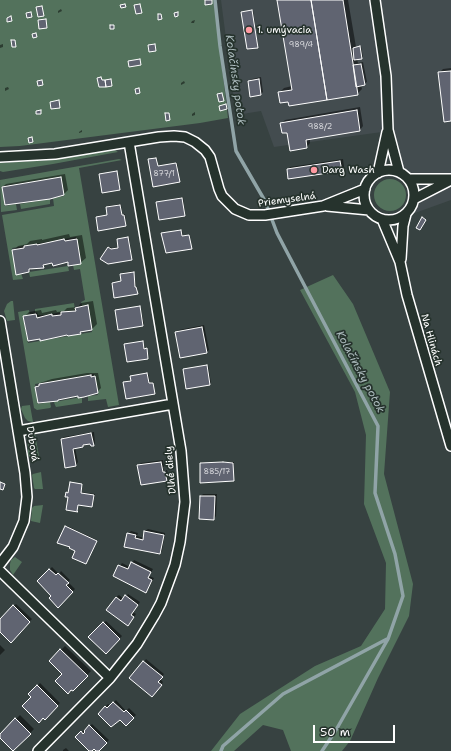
<!DOCTYPE html>
<meta charset="utf-8">
<style>
body{margin:0}
#map{position:relative;width:451px;height:751px;overflow:hidden;background:#374241;font-family:"Shantell Sans",sans-serif}
canvas{display:block}
.scale{position:absolute;left:313px;top:725px;width:82px;height:18px;box-sizing:border-box;border:2px solid #fff;border-top:0;padding-left:5px;font-size:12px;line-height:14px;white-space:nowrap;color:#fff;-webkit-text-stroke:3px #26332d;paint-order:stroke}
</style>
<div id="map">
<canvas width="451" height="751"></canvas>
<div class="scale">50 m</div>
</div>
<script>
const context = document.querySelector('canvas').getContext('2d');
context.lineJoin = 'round';
function fillPath(path, color) {
  context.fillStyle = color;
  context.fill(path, 'evenodd');
}
function poly(rows) {
  const path = new Path2D();
  for (const r of rows) {
    if (r.length === 3) {
      path.moveTo(r[0] + r[2], r[1]);
      path.arc(r[0], r[1], r[2], 0, 2 * Math.PI);
      continue;
    }
    path.moveTo(r[0], r[1]);
    for (let i = 2; i < r.length; i += 2) path.lineTo(r[i], r[i + 1]);
  }
  return path;
}
function trace(path, color, width, dash) {
  context.strokeStyle = color;
  context.lineWidth = width;
  context.lineCap = dash ? 'butt' : 'round';
  context.setLineDash(dash || []);
  context.stroke(path);
}
function write(font, color, halo, rows, align = 'center') {
  context.font = font + ' "Shantell Sans",sans-serif';
  context.lineWidth = 3.5;
  context.setLineDash([]);
  context.textBaseline = 'middle';
  context.strokeStyle = halo;
  context.fillStyle = color;
  for (const [text, x, y, turn = 0] of rows) {
    context.save();
    context.translate(x, y);
    context.rotate((+turn || 0) * Math.PI / 180);
    context.textAlign = isNaN(turn) ? turn : align;
    if (halo) context.strokeText(text, 0, 0);
    context.fillText(text, 0, 0);
    context.restore();
  }
}
fillPath(poly([
 [221,0,451,0,451,200,415,213,389,131,274,147,261,111,236,115]
]), '#434c4f');
fillPath(poly([
 [0,0,214,0,228,118,200,123,20,146,0,147],
 [115,150,118,152,53,164,3,172,0,171,0,163,50,160],
 [119,159,122,160,79,168,119,405,108,407,106,399,88,401,88,396,98,395,94,374,35,384,38,404,50,402,51,407,50,408,37,410,34,408,18,312,29,310,30,315,23,317,28,343,92,332,92,330,88,305,82,306,81,302,85,300,80,269,74,270,73,265,81,263,76,237,12,248,23,279,13,280,2,215,54,206,53,198,64,196,61,177,2,186,5,206,16,204,17,210,1,212,0,180],
 [390,195,16],
 [50,199,50,204,21,209,20,204],
 [68,266,69,271,30,277,29,272],
 [333,275,353,304,390,392,384,474,413,584,409,616,378,678,350,741,342,751,291,751,283,730,263,725,234,751,211,751,240,714,315,666,361,646,385,609,386,563,364,504,366,435,355,392,300,290],
 [11,301,13,301,15,320,7,321,4,311,7,304],
 [74,303,75,310,45,315,38,315,37,312,35,313,35,309],
 [82,397,82,403,56,407,55,405,54,402],
 [30,405,33,422,28,421,25,418,21,409,22,406],
 [35,434,39,456,30,457,28,455,28,444,31,438],
 [41,472,43,489,35,489,34,488,32,475,33,474],
 [43,505,40,523,31,521,32,508,34,506],
 [15,557,22,562,13,575,10,570,10,564,11,560]
]), '#53725c');
fillPath(poly([
 [278,0,348,0,356,47,361,46,363,57,357,59,358,63,363,62,367,82,361,85,362,89,357,94,289,101,279,93,284,88,292,86],
 [61,9,62,11,58,13,58,11],
 [253,10,258,46,257,47,242,12],
 [195,20,194,23,191,23,192,21],
 [3,44,3,47,0,48,0,45],
 [451,68,451,120,439,73,443,69],
 [261,77,263,92,261,94,251,96,249,81,252,79],
 [184,81,185,83,181,85,181,83],
 [8,87,9,89,5,91,5,88],
 [360,107,363,126,360,130,310,138,310,143,307,147,288,132,281,124,285,120],
 [195,112,195,115,192,116,192,114],
 [82,130,82,132,79,133,79,132],
 [157,158,158,166,177,163,180,181,179,181,149,160],
 [343,159,344,167,341,170,288,170,290,167],
 [117,171,120,188,119,189,101,174],
 [65,174,68,190,64,194,3,187,6,184],
 [183,197,185,214,185,215,157,202],
 [121,204,122,215,125,214,126,225,97,217,108,215,108,206],
 [182,230,183,236,190,235,191,248,163,233],
 [69,234,70,237,82,235,86,258,80,263,68,261,53,262,46,263,43,267,33,267,29,272,13,251,18,246,27,244,30,241,42,239,42,240],
 [129,237,132,258,108,263,109,247,110,247,112,248,119,247,119,239],
 [134,271,136,287,137,287,138,292,137,293,113,283,122,281,122,273],
 [93,301,97,324,92,329,83,330,80,333,24,317,29,312,41,310,42,313,56,310,57,312,64,311,67,308,78,307,81,303],
 [140,306,144,324,143,325,116,311],
 [204,325,209,350,206,352,177,332,179,330],
 [143,341,145,348,147,348,148,358,125,344],
 [208,365,211,383,187,388,184,369],
 [87,373,98,373,101,388,97,392,79,395,36,387,40,383,52,379],
 [148,373,150,383,153,382,154,393,124,382,132,380,132,376],
 [94,432,95,443,93,445,91,443,75,448,78,462,76,465,62,439,64,437],
 [163,460,164,467,163,467,166,480,138,466,141,463],
 [202,462,234,462,234,479,233,480,201,463],
 [166,470,167,470,169,477,167,479],
 [70,484,82,485,81,492,95,494,93,505,78,504,77,511,66,493,69,492],
 [203,494,217,494,216,516,214,519,201,496],
 [67,526,97,540,87,562,76,551,67,545,66,546,59,543],
 [148,529,165,533,162,551,159,553,128,534,131,531,138,533,137,536,144,538,145,531],
 [134,560,153,569,149,576,154,578,146,592,114,576,122,563,130,567],
 [52,567,59,574,61,571,70,580,68,582,75,589,58,606,53,596,38,581],
 [128,594,140,602,133,612,136,614,130,622,116,597,119,595,124,599],
 [16,604,32,619,11,641,0,631,0,620],
 [106,621,122,636,106,653,90,637],
 [0,645,5,650,0,655],
 [65,646,91,671,73,690,64,674,50,661],
 [146,659,164,674,160,679,163,682,155,693,144,662],
 [40,683,60,703,45,718,32,697,29,694],
 [116,700,126,711,129,708,136,715,126,724,120,718,99,714,108,704,110,706],
 [20,715,34,729,14,750,0,737,0,735],
 [92,724,109,740,98,751,76,737,84,730,85,731],
 [66,748,69,751,63,751,63,750]
]), '#0007');
trace(poly([
 [215,0,220,46,236,151,265,201,277,233,378,426,375,493,395,554,403,596,388,639,336,730,322,751],
 [221,751,223,746,283,694,387,639]
]), '#90a4a7', 3.5);
const building = poly([
 [205,0,212,0,212,4,205,5,205,0],
 [277,0,311,0,327,100,289,106,288,102,280,103,278,92,292,90,277,0],
 [311,0,343,0,358,95,327,100,311,0],
 [125,4,126,7,121,8,120,5,125,4],
 [140,4,142,13,136,14,134,5,140,4],
 [42,6,44,16,38,17,36,7,42,6],
 [252,10,258,48,247,49,241,12,252,10],
 [31,12,32,17,27,18,26,13,31,12],
 [178,12,178,16,175,17,174,13,178,12],
 [158,14,161,14,162,19,158,20,158,14],
 [11,16,12,21,7,22,7,18,11,16],
 [46,19,47,28,39,29,38,20,46,19],
 [110,25,114,25,114,29,110,29,110,25],
 [36,33,37,37,33,38,32,34,36,33],
 [11,40,15,40,16,47,12,47,11,40],
 [155,44,156,51,149,52,148,45,155,44],
 [360,46,362,59,354,60,353,48,360,46],
 [140,59,141,65,129,67,128,61,140,59],
 [361,64,365,85,356,87,353,65,361,64],
 [451,71,451,121,444,122,438,72,451,71],
 [101,77,102,80,105,80,106,87,99,87,97,78,101,77],
 [111,79,112,86,106,87,105,80,111,79],
 [259,79,261,95,250,97,248,81,259,79],
 [42,80,43,85,38,86,37,81,42,80],
 [139,88,140,93,136,94,135,89,139,88],
 [222,93,224,101,219,102,217,94,222,93],
 [59,100,60,108,51,109,50,102,59,100],
 [226,104,227,109,220,111,219,106,226,104],
 [41,110,41,114,36,114,36,111,41,110],
 [357,110,360,131,306,140,307,148,290,151,287,133,282,133,280,123,357,110],
 [165,113,169,113,170,120,166,121,165,113],
 [32,137,33,142,29,143,28,138,32,137],
 [156,158,158,166,176,163,180,182,153,187,148,159,156,158],
 [340,161,342,171,288,179,287,169,340,161],
 [117,171,120,190,102,193,99,174,117,171],
 [61,177,64,195,50,199,5,205,2,187,61,177],
 [182,198,185,216,159,220,156,202,182,198],
 [120,205,122,215,124,215,126,226,98,231,96,217,107,215,106,207,120,205],
 [422,217,426,220,420,230,416,228,422,217],
 [181,230,182,236,189,235,192,249,166,253,161,233,181,230],
 [128,237,132,260,108,264,100,259,108,247,111,249,118,248,117,239,128,237],
 [64,239,65,241,77,239,81,264,68,266,68,262,53,266,52,263,43,265,44,268,29,269,29,272,16,275,12,250,24,248,24,246,37,244,37,245,64,239],
 [134,272,135,287,136,287,138,294,114,298,112,283,121,281,120,274,134,272],
 [88,305,92,330,80,332,81,334,68,336,67,335,40,341,40,339,28,341,23,316,36,314,37,318,52,314,52,316,61,315,61,312,76,311,75,308,88,305],
 [140,306,143,326,118,330,115,310,140,306],
 [202,327,207,353,180,358,175,332,202,327],
 [143,341,144,349,147,348,148,359,127,362,124,344,143,341],
 [207,365,210,385,186,389,183,369,207,365],
 [147,373,149,383,153,383,155,394,126,399,123,382,131,381,130,376,147,373],
 [91,375,91,377,95,376,98,393,84,397,78,398,78,396,58,400,58,401,38,403,35,387,39,386,39,384,91,375],
 [91,433,94,446,91,446,90,444,83,445,83,447,73,449,76,466,65,468,61,439,91,433],
 [161,462,163,472,165,472,167,481,141,485,137,465,161,462],
 [223,462,233,463,234,481,200,483,200,463,223,462],
 [0,482,5,484,3,490,0,489,0,482],
 [70,482,82,484,81,493,94,495,92,507,78,505,77,511,78,512,66,510,68,497,65,497,66,492,68,493,70,482],
 [200,496,215,496,214,520,199,519,200,496],
 [65,526,97,541,86,564,72,558,75,551,69,548,70,547,57,543,65,526],
 [144,531,164,535,160,554,124,547,127,533,136,535,135,538,143,540,144,531],
 [131,562,151,572,148,578,152,580,146,593,113,576,118,565,128,569,131,562],
 [49,569,56,575,58,573,69,583,66,585,73,592,58,608,49,598,51,596,37,581,49,569],
 [125,595,138,605,131,615,134,617,128,626,106,610,116,597,121,601,125,595],
 [13,605,30,622,11,643,0,632,0,619,13,605],
 [103,622,120,639,106,654,88,637,103,622],
 [60,649,88,676,73,691,71,690,68,694,55,681,62,674,49,661,60,649],
 [143,661,163,677,158,682,162,685,152,697,129,678,143,661],
 [37,685,58,706,45,720,43,718,39,723,22,706,31,697,28,694,37,685],
 [113,702,124,712,126,710,134,718,126,726,120,720,111,727,98,714,105,706,107,708,113,702],
 [15,718,31,734,13,751,0,738,0,734,15,718],
 [89,725,107,743,99,751,96,751,94,749,92,751,89,751,75,737,81,731,83,734,85,732,84,731,89,725]
]);
fillPath(building, '#606471');
trace(building, '#fff', 1);
const minor = poly([
 [375,0,386,76,388,130,399,172],
 [0,157,55,154,159,137,174,136,185,137,195,142,205,150,210,157,219,189,222,196,235,209,249,215,265,215,323,206,365,189],
 [389,195,25],
 [378,173,387,132],
 [409,179,451,179],
 [414,199,451,180],
 [327,206,369,210],
 [382,219,400,262,407,295,451,446],
 [401,259,403,226,406,214],
 [0,321,25,473,27,497,24,521,13,547,0,564],
 [18,431,173,404],
 [0,571,110,678],
 [38,751,110,678,137,644,154,616,161,603,175,565,180,542,185,502,181,451,129,142]
]);
trace(minor, '#fff', 12);
trace(minor, '#26332d', 9);
for (const [x, y, r, color] of [
 [249,30,4,"#ff9aa2"],
 [314,170,4,"#ff9aa2"]
]) {
  const dot = new Path2D();
  dot.arc(x, y, r, 0, 2 * Math.PI);
  context.fillStyle = color;
  context.fill(dot);
  trace(dot, '#26332d', 1.5);
}
write('8px', '#d7d8dc', null, [
 ["989/4",301,45],
 ["988/2",320,127],
 ["877/1",164,174],
 ["885/17",217,472]
]);
write('10px', '#fff', '#26332d', [
 ["1. umývacia",257,30],
 ["Darg Wash",322,170]
], 'left');
write('10px', '#fff', '#26332d', [
 ["Priemyselná",287,200,-8],
 ["Na Hlinách",431,340,74],
 ["Dubová",32,444,81],
 ["Dlhé diely",171,470,-95]
]);
write('italic 11px', '#acbbbd', '#26332d', [
 ["Kolačínsky potok",235,80,82],
 ["Kolačínsky potok",360,372,62]
]);
</script>
